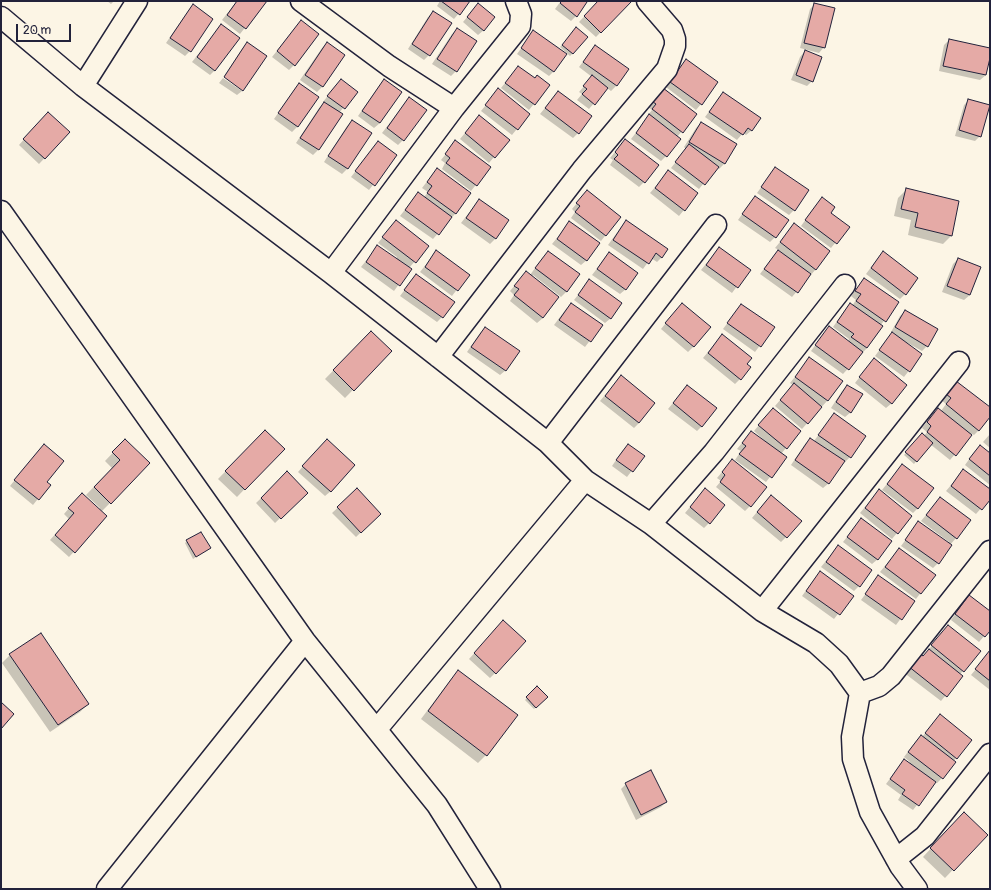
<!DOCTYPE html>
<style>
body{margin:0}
#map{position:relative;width:991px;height:890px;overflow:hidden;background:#fcf5e5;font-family:Pangolin,sans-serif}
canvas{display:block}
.frame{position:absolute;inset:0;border:2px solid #22223b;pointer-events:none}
.scale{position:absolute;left:16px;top:24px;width:55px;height:18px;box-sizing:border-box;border:2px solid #22223b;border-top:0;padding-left:5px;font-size:12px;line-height:14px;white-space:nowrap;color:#22223b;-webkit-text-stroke:3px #fcf5e5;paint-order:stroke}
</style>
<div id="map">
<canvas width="991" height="890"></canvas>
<div class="frame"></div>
<div class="scale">20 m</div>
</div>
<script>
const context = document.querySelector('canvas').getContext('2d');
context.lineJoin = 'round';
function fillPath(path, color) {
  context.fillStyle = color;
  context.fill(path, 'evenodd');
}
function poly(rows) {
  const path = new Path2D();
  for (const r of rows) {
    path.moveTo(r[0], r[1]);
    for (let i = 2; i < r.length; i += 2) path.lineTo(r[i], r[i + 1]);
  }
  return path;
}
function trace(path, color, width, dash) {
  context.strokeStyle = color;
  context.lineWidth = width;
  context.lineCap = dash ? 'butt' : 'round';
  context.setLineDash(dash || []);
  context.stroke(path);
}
fillPath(poly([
 [107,1,114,1,111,4],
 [237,1,266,1,240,34,222,20],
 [440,1,469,1,454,19,437,6],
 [561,1,585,1,576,16,571,21,555,9],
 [599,1,631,1,596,37,579,22],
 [478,4,484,30,478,35,463,22],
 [815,4,824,47,819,53,800,48,810,9],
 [193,5,212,19,190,51,185,56,166,43,188,11],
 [433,12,429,55,424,60,408,49,428,17],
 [301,21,294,65,289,70,272,57],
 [221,25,215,70,210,75,192,62],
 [457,29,456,71,451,76,432,64,452,34],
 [574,31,573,53,570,56,560,47],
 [533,32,554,71,549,76,517,54],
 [949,40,990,49,986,75,980,80,939,71,944,45],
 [327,43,344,55,322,87,317,92,300,80,322,48],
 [247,44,243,89,224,76,242,49],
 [595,46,616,86,611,91,607,88,589,109,577,100,582,94,579,92,592,77,579,67],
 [805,51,812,81,807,86,791,80,800,57],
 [686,60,701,104,696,110,666,87],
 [518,67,534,79,549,85,529,110,501,88],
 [223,78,242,91,237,95,219,83],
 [384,81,401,92,380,123,374,128,358,116,379,86],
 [299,84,317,97,297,127,292,132,274,119,294,90],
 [336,85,356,92,339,113,341,115,318,150,313,155,296,143,319,108,324,103,323,102],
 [498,90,529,114,512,135,481,111],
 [558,92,578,133,573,138,540,114],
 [723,93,752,130,746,135,743,133,737,140,705,117],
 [658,94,696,114,677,137,666,156,661,161,631,139,649,116,648,115,652,110,648,107],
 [409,98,403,140,398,145,382,133],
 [969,100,980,136,975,141,955,136,964,105],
 [43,118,69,132,39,164,19,145],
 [353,121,371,133,347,169,342,174,324,162,347,126],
 [474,122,508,140,489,163,460,139],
 [701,123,724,164,719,169,717,167,699,189,671,168,686,149,684,147,696,128],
 [625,140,644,182,639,187,610,165,613,160,610,158],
 [456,141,490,167,471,191,442,169,445,163,441,160],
 [378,142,396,155,369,190,351,177],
 [775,168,794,210,789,215,757,193],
 [669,171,697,194,679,216,650,193],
 [432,175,470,194,455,214,433,239,400,216,418,193,424,197,428,192,422,188],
 [906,190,958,202,951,236,943,244,908,235,911,220,894,216,898,198],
 [587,191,620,217,601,241,571,218,575,212,572,209],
 [755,198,775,237,770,242,738,220,750,203],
 [479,200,495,239,490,244,461,223],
 [817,204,848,227,831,248,801,226],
 [396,221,428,246,409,268,410,269,394,291,361,267,378,246,396,259,397,257,378,243],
 [570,222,587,260,581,265,552,244],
 [626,222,662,257,657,262,651,258,643,269,608,245,621,227],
 [794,225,816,269,792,297,760,274,773,257,779,250,775,248],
 [719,248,749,270,732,293,701,270],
 [436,252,468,275,452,296,420,272],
 [609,253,626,289,620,294,592,275],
 [543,257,567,291,561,297,533,275,532,277,543,318,537,323,510,301,514,295,510,291,526,272,530,275],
 [878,258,905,294,900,299,866,274],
 [958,259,980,267,970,295,964,300,942,292,953,264],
 [416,275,442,317,437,322,400,296],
 [864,279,898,302,880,326,882,327,867,348,843,374,811,351,824,333,848,342,849,339,833,327,845,310,850,304,852,306,856,300,851,296],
 [590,280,611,318,605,323,574,300],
 [571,304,601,326,585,347,554,325,566,309],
 [741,305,773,328,755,352,723,329],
 [677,309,694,346,688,352,661,329],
 [906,311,927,346,922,351,904,341,904,342,921,355,904,377,875,356,892,333,891,332,900,316],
 [485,328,506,370,500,375,467,352,480,333],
 [371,332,391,351,345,398,325,379],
 [717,341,745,364,740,379,735,384,703,358],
 [810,358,841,381,827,401,802,429,775,406,793,385,790,383],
 [869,365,892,403,886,408,855,383],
 [616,382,639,423,634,428,600,401],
 [687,386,702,426,697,431,668,409],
 [847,386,851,412,845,417,831,408,842,391],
 [951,387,990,408,990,415,979,430,974,435,972,434,950,460,930,444,914,464,904,455,919,437,924,436,927,432,922,428,933,414,941,411,946,404,941,400],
 [768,414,799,432,781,454,786,457,766,482,735,460,741,451,737,449,751,432,764,442,765,441,754,431],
 [834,414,850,457,845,462,843,461,829,483,823,488,791,465,805,444,810,439,814,441],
 [265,431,283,449,237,497,218,479],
 [990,434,990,448,983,442],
 [125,440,110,503,101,512,106,517,69,557,50,540,69,519,64,514,77,499,98,510,100,508,86,495,112,468,105,461],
 [321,446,331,491,325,496,298,472],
 [39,450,46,482,49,485,33,505,10,486],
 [623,450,643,456,627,477,612,466],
 [975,451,990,454,990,485,965,465],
 [902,465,918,508,913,513,882,490],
 [727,466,750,506,745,511,716,487,721,481,717,478],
 [963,471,990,491,990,498,976,514,946,491],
 [287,473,306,493,275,523,256,503],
 [357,490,380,514,356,537,332,513],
 [700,495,709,523,704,528,685,513],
 [874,496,911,516,892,539,860,513],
 [940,498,956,538,950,545,938,563,933,568,901,546,918,523,948,543,949,542,921,521],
 [766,501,786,537,781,542,752,518],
 [861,519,878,559,872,564,843,542],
 [187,541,210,548,193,559,185,543],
 [838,546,859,586,854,591,821,567],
 [899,549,934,575,916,599,880,572],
 [878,577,913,602,896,625,861,600],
 [815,578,852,596,834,619,802,596],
 [964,602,990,613,990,629,979,642,951,620],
 [498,627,495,673,490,678,469,659],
 [943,631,963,671,960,674,962,676,941,701,903,672,923,657],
 [990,652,990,690,971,675],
 [10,655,88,704,80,712,50,732,2,663],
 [458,672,486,755,478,763,421,719,451,679],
 [537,687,546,697,534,709,525,700],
 [935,721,956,758,942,778,937,783,935,782,913,810,898,800,901,795,886,784,904,760,908,764,910,762,904,757,916,741,921,736,922,737],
 [626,784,666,802,661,807,636,820,621,789],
 [956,821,986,835,945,878,923,857]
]), '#0003');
const building = poly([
 [237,1,267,1,246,29,227,15,237,1],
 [441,1,470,1,460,15,441,1],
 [562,1,587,1,587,2,577,17,560,3,562,1],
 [598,1,632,1,601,33,584,16,598,1],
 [478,3,495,17,484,31,467,17,478,3],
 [814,3,835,8,825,48,804,43,814,3],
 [193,4,213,19,191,52,170,38,193,4],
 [433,11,452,23,430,56,412,44,433,11],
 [301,20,319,34,295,66,277,51,301,20],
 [221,24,240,38,215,71,197,57,221,24],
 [576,27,588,37,573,54,562,45,576,27],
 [457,28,477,41,457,72,437,59,457,28],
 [533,30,567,54,554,72,521,48,533,30],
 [949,39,990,48,990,58,986,75,943,66,949,39],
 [247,42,267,56,243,91,224,77,247,42],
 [327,42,345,55,323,87,305,75,327,42],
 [595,45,629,69,617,86,583,62,595,45],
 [805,50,822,57,813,82,796,75,805,50],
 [686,59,718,82,702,105,670,82,686,59],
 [518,66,535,78,537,75,550,85,535,105,505,83,518,66],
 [592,75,608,88,595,105,582,94,587,89,583,86,592,75],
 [341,79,358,92,345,109,327,96,341,79],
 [384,79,402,92,380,123,362,111,384,79],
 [299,83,319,97,298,127,278,113,299,83],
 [498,88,530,114,518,130,485,105,498,88],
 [663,88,697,114,683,133,652,109,656,104,653,102,663,88],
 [558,91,592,116,579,134,545,108,558,91],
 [723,92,761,118,752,131,748,128,743,135,709,112,723,92],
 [409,97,427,110,404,141,387,128,409,97],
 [968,99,990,105,981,137,959,130,968,99],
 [324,102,343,114,319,150,300,138,324,102],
 [48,112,70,132,45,159,23,139,48,112],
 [649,114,681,139,667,157,636,133,649,114],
 [479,115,510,140,495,158,465,133,479,115],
 [352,120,372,133,348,169,328,156,352,120],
 [701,122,737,144,725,164,689,142,701,122],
 [625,139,659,165,645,183,614,159,618,155,615,152,625,139],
 [455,140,491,167,477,186,446,163,450,158,445,154,455,140],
 [378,141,397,155,375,186,355,171,378,141],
 [689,144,719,167,705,185,675,162,689,144],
 [775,167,809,190,795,211,761,187,775,167],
 [437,168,471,193,456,214,427,193,432,186,427,182,437,168],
 [668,170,698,193,685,211,655,188,668,170],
 [906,188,959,201,952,236,915,227,918,213,901,209,906,188],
 [587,190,621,217,606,236,575,212,580,206,576,203,587,190],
 [418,192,452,217,439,235,405,210,418,192],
 [755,196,789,220,776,238,742,214,755,196],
 [822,197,835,207,831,213,850,227,837,244,805,220,822,197],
 [479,199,509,220,496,239,466,218,479,199],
 [396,220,429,246,416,263,382,237,396,220],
 [626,220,668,249,662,258,656,253,649,264,613,240,626,220],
 [569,221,600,243,587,261,557,239,569,221],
 [794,223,830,251,816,270,780,242,794,223],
 [377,245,412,269,400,286,366,262,377,245],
 [719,247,751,270,738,288,706,265,719,247],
 [436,250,470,275,458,291,425,267,436,250],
 [778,250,811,274,798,293,764,269,778,250],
 [548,251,580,274,567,292,535,268,548,251],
 [883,251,918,278,906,295,871,268,883,251],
 [609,252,638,273,626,290,597,269,609,252],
 [958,258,981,267,970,295,947,286,958,258],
 [526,271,559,297,543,318,514,295,519,289,514,286,526,271],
 [416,274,455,302,443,318,404,290,416,274],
 [864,278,899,302,886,322,856,301,861,294,855,291,864,278],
 [589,279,622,303,611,319,578,295,589,279],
 [571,303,603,325,591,342,559,320,571,303],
 [682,303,711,327,694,347,665,323,682,303],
 [850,303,883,326,867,348,851,337,854,334,837,322,850,303],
 [741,304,775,327,761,347,727,323,741,304],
 [905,310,938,329,928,347,895,327,905,310],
 [829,326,863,352,849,370,815,345,829,326],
 [485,327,520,351,506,371,471,347,485,327],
 [371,331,392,351,354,391,333,370,371,331],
 [892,332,922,354,910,372,879,350,892,332],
 [722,334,752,358,747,364,751,367,741,380,708,353,722,334],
 [809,357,843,381,828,401,795,377,809,357],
 [874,358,907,385,892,404,859,377,874,358],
 [621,375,655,403,639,423,605,396,621,375],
 [956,381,990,407,990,417,979,431,946,404,951,398,946,394,956,381],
 [794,383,822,407,808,424,780,400,794,383],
 [687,385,717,408,702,427,673,403,687,385],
 [847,385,863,394,851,413,836,402,847,385],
 [773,408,801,431,787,449,758,425,773,408],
 [938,408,972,435,956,456,927,432,931,426,927,422,938,408],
 [834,413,866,436,851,458,818,435,834,413],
 [265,430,285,449,245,490,225,471,265,430],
 [751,431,787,457,772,478,739,454,746,446,742,443,751,431],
 [922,433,933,443,917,462,905,452,922,433],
 [810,438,845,461,829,484,795,460,810,438],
 [125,439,150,463,111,504,94,487,120,460,112,452,125,439],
 [327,439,355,465,331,492,302,466,327,439],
 [44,444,64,461,47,482,51,485,39,500,14,480,44,444],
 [628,444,645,456,633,472,616,460,628,444],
 [980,445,990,453,990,476,969,459,980,445],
 [732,459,767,487,751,507,720,482,725,475,722,472,732,459],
 [902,464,934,488,918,509,887,484,902,464],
 [963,469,990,489,990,500,982,510,951,486,963,469],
 [287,471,308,493,281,519,261,498,287,471],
 [357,488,381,514,361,533,337,507,357,488],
 [705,488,725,505,710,524,690,507,705,488],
 [879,489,912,516,898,534,865,508,879,489],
 [82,493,107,516,75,553,55,535,74,513,68,508,82,493],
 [771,495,802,521,787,538,757,512,771,495],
 [940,497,971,520,957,539,926,515,940,497],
 [861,518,892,541,878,560,847,537,861,518],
 [918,521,952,545,939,564,905,540,918,521],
 [201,532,211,548,196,557,186,540,201,532],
 [838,545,872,570,860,587,826,562,838,545],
 [899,548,936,575,921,594,885,567,899,548],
 [820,571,854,596,840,615,806,591,820,571],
 [878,575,915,601,902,620,865,594,878,575],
 [969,595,990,611,990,631,985,637,955,614,969,595],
 [503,620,526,641,496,674,474,653,503,620],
 [948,625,981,651,964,672,931,645,948,625],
 [41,633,89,704,58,725,9,654,41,633],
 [929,649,963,676,947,697,908,666,918,652,923,656,929,649],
 [990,650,990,681,975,669,990,650],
 [458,670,518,715,487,756,428,711,458,670],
 [537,686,548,697,536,708,526,697,537,686],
 [1,702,14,714,1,729,1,702],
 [940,714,972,740,957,759,925,733,940,714],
 [921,735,956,762,943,779,908,752,921,735],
 [904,759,936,782,919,806,902,794,905,790,890,779,904,759],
 [651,770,667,802,641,815,625,783,651,770],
 [964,812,988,835,954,871,930,848,964,812]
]);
fillPath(building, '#e5aaa6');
trace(building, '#22223b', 1);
const street = poly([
 [301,1,389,66,454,108],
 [1,17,83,86,331,273,548,443,585,480,651,524,762,611,816,643,839,664,860,693,852,737,853,759,870,812,900,866,917,889],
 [83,86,137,1],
 [1,211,305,641,437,805,490,889],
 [331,273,454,108,520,26,521,14,516,1],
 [438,357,582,170,667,69,675,46,675,39,672,30,647,1],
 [548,443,716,225],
 [651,524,714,452,845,285],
 [762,611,959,362],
 [860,693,879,686,891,676,990,551],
 [377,729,585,480],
 [896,859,925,836,990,754],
 [107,889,305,641]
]);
trace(street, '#22223b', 23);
trace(street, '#fcf5e5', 20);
</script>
